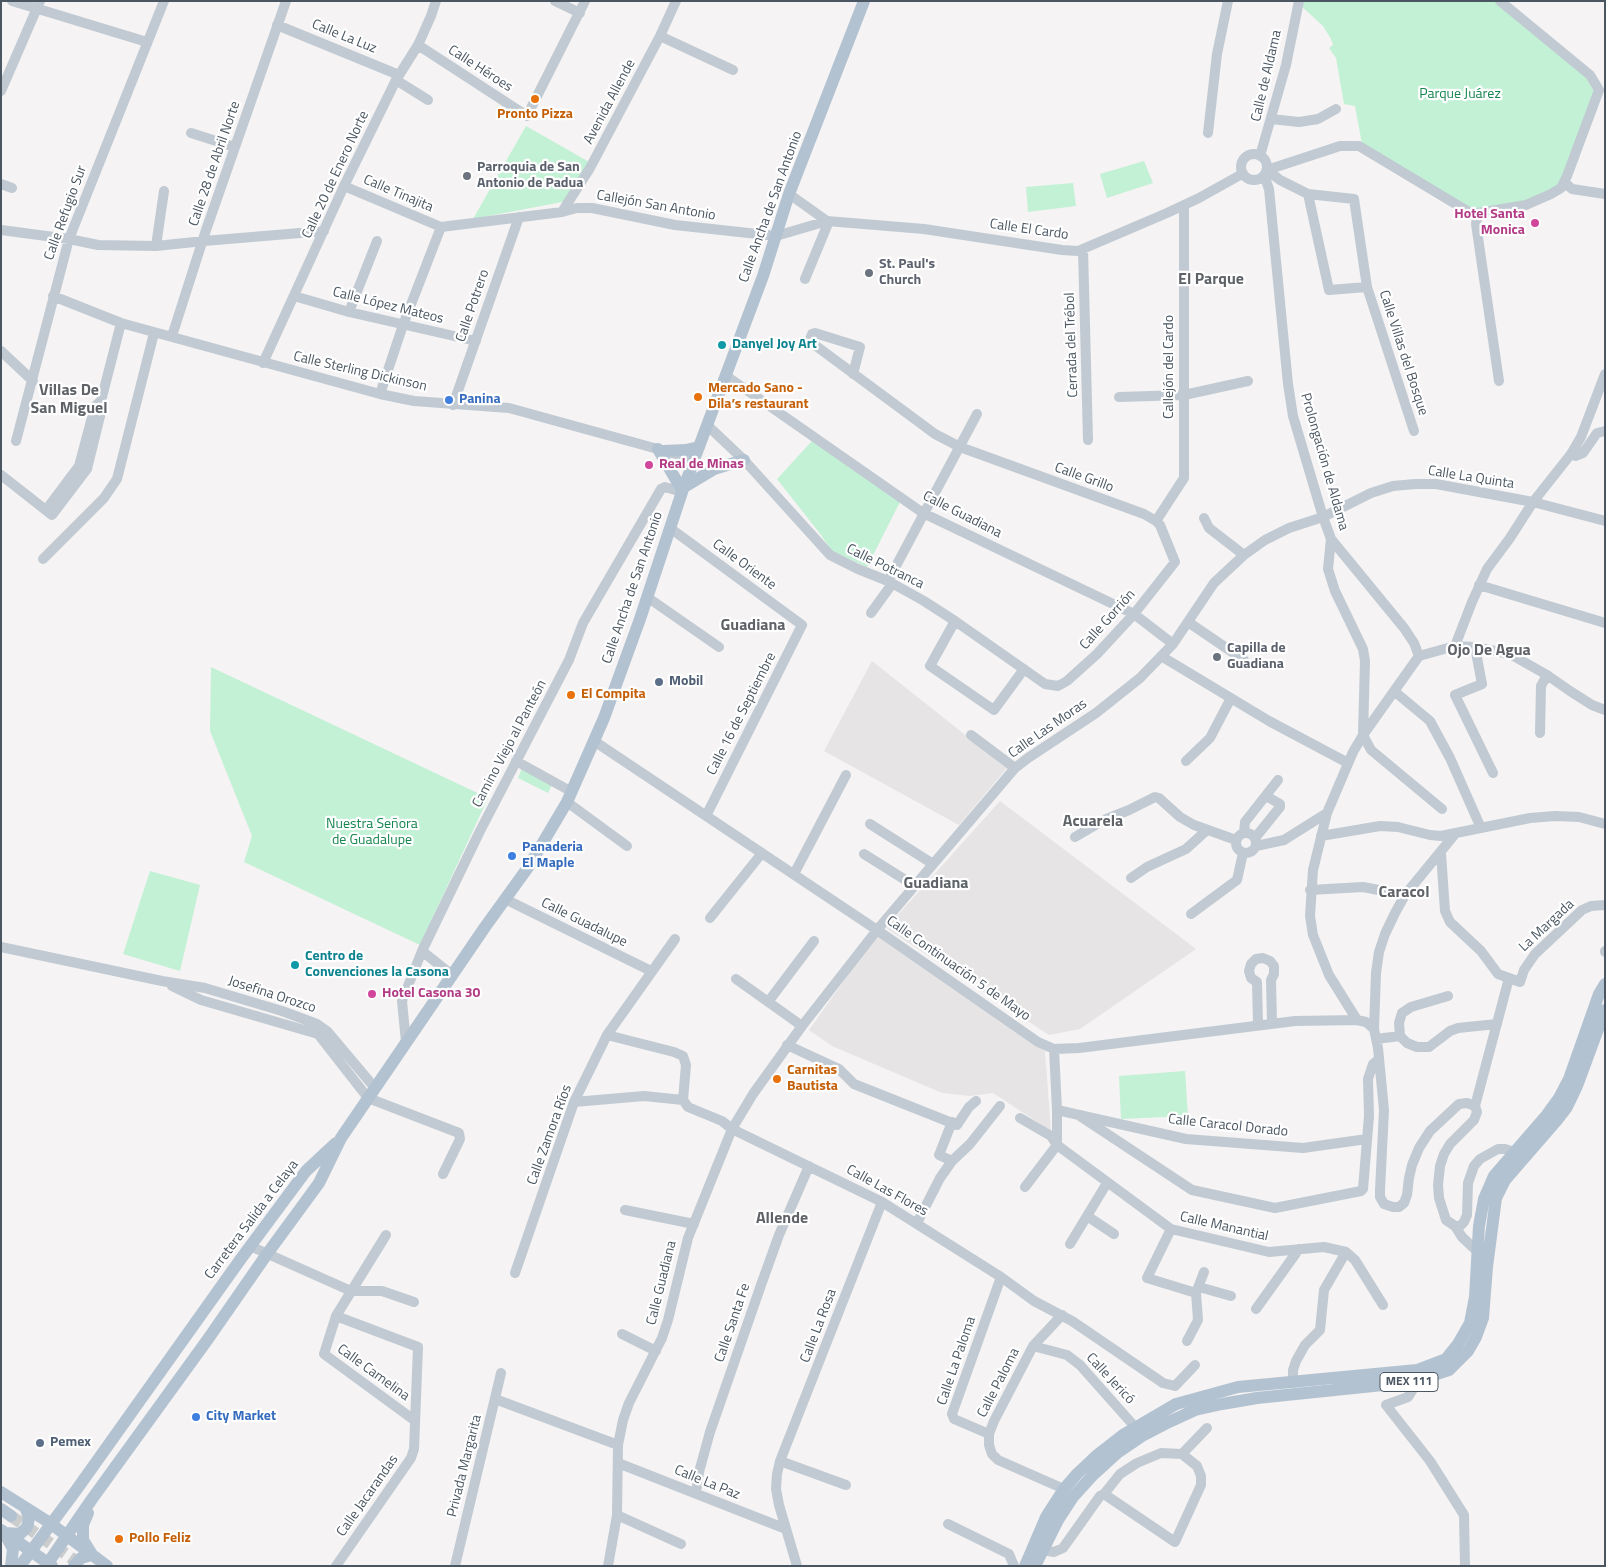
<!DOCTYPE html>
<meta charset="utf-8">
<style>
body{margin:0}
#map{position:relative;width:1606px;height:1567px;overflow:hidden;background:#f5f3f3;font-family:"Titillium Web",sans-serif}
canvas{display:block}
.frame{position:absolute;inset:0;border:2px solid #4a5661;pointer-events:none}
</style>
<div id="map">
<canvas width="1606" height="1567"></canvas>
<div class="frame"></div>
</div>
<script>
const context = document.querySelector('canvas').getContext('2d');
context.lineJoin = 'round';
function fillPath(path, color) {
  context.fillStyle = color;
  context.fill(path, 'evenodd');
}
function poly(rows) {
  const path = new Path2D();
  for (const r of rows) {
    if (r.length === 3) {
      path.moveTo(r[0] + r[2], r[1]);
      path.arc(r[0], r[1], r[2], 0, 2 * Math.PI);
      continue;
    }
    path.moveTo(r[0], r[1]);
    for (let i = 2; i < r.length; i += 2) path.lineTo(r[i], r[i + 1]);
  }
  return path;
}
function trace(path, color, width, dash) {
  context.strokeStyle = color;
  context.lineWidth = width;
  context.lineCap = dash ? 'butt' : 'round';
  context.setLineDash(dash || []);
  context.stroke(path);
}
function write(font, color, halo, rows, align = 'center') {
  context.font = font + ' "Titillium Web",sans-serif';
  context.lineWidth = 4.5;
  context.setLineDash([]);
  context.textBaseline = 'middle';
  context.strokeStyle = halo;
  context.fillStyle = color;
  for (const [text, x, y, turn = 0] of rows) {
    context.save();
    context.translate(x, y);
    context.rotate((+turn || 0) * Math.PI / 180);
    context.textAlign = isNaN(turn) ? turn : align;
    if (halo) context.strokeText(text, 0, 0);
    context.fillText(text, 0, 0);
    context.restore();
  }
}
fillPath(poly([
 [872,661,1007,768,959,825,824,751],
 [1000,801,1196,949,1080,1029,1049,1035,886,928],
 [877,934,1045,1051,1051,1131,993,1093,970,1096,942,1093,832,1046,809,1030]
]), '#e6e4e5');
fillPath(poly([
 [1302,1,1494,1,1584,74,1595,93,1559,186,1527,202,1470,211,1362,144,1355,106,1344,104,1336,58,1329,48,1333,45,1331,39,1323,26,1300,5],
 [526,126,591,163,566,200,562,202,473,219],
 [1144,161,1153,183,1107,198,1100,174],
 [1073,183,1076,206,1028,212,1026,187],
 [812,441,900,502,867,567,832,551,821,535,777,479],
 [211,667,488,798,420,945,244,862,252,836,210,731],
 [522,768,553,783,548,793,518,778],
 [150,871,200,885,180,971,123,954],
 [1185,1071,1188,1116,1121,1119,1119,1076]
]), '#c3f1d5');
trace(poly([
 [11,1516,83,1566]
]), '#caccce', 12, [12, 6]);
trace(poly([
 [12,1,147,42],
 [555,1,580,13],
 [1500,1,1590,75,1599,90],
 [277,25,399,75],
 [660,36,733,70],
 [418,45,527,116,585,1],
 [396,80,428,100],
 [1,91,40,1],
 [1271,119,1299,122,1318,119,1336,109],
 [191,133,235,147],
 [1208,133,1217,54,1228,1],
 [1254,167,13],
 [1260,156,1286,65,1299,1],
 [1267,170,1340,146,1359,146,1469,212,1478,213,1526,205,1551,194,1561,188,1567,176,1599,90],
 [1267,170,1280,180,1308,194,1354,199,1367,287,1414,431],
 [1264,175,1269,189,1288,384,1293,416,1323,517,1331,539,1404,628,1414,643,1419,656,1363,735,1353,752,1327,813,1313,870,1310,916,1313,935,1329,975,1357,1020],
 [1564,182,1572,189,1605,194],
 [1,184,12,188],
 [344,186,441,227,562,212,577,208,592,208,675,225,776,236,827,221,924,229,1062,250,1078,251,1167,213,1199,198,1242,174],
 [789,194,827,221],
 [1308,194,1329,290,1367,287],
 [562,212,590,168,660,36,676,1],
 [1478,213,1476,224,1499,381],
 [1,230,69,239,98,245,156,246,204,241,324,231],
 [156,246,164,191],
 [1083,249,1088,440],
 [805,279,829,221],
 [53,296,121,323,380,394,414,401,509,408,694,459],
 [294,296,349,312,476,341],
 [349,312,377,241],
 [172,336,205,233,286,1],
 [1,351,33,381],
 [263,363,344,186,396,80,418,45,431,16,436,1],
 [725,375,923,513,1134,614,1173,644],
 [380,394,403,325,441,227],
 [1119,397,1184,395,1248,381],
 [453,405,519,217],
 [707,425,744,460,830,555,858,569,888,581,924,601,955,621,1045,684,1058,686,1067,681,1097,654,1134,614,1175,562,1160,525,1156,521,1144,514,960,447,935,434,812,343,810,339,812,334,815,333,860,347,853,374],
 [16,441,69,239,164,1],
 [1571,454,1576,456,1583,453,1597,433,1605,431],
 [1,475,52,515,87,469,102,408,101,401,121,323],
 [46,510,79,466,95,406,101,401],
 [1204,518,1209,528,1244,555],
 [1156,521,1184,478,1184,205],
 [670,528,802,625,706,816],
 [1331,539,1328,569,1335,591,1363,649,1365,661,1363,735,1371,750,1442,809],
 [43,559,104,498,117,479,154,333],
 [888,581,977,414],
 [1479,585,1605,623],
 [647,597,719,647],
 [871,613,892,584],
 [955,621,930,666,994,710,1024,669],
 [1188,622,1244,660],
 [1455,646,1472,602,1487,569,1510,538,1533,502,1571,454,1581,437,1605,374],
 [1475,647,1482,684,1455,695,1493,773],
 [1161,656,1269,721,1348,763],
 [1419,656,1455,646,1475,647,1510,654,1547,675,1570,691,1592,705,1605,710],
 [1394,691,1430,721,1450,758,1481,828],
 [1540,733,1541,686,1547,675],
 [971,735,1015,768],
 [594,741,877,930,1038,1042,1054,1049,1079,1048,1295,1021,1357,1020,1366,1022,1374,1029,1378,1048,1384,1110,1380,1190,1380,1197,1384,1204,1393,1207,1399,1207,1404,1203,1407,1195,1409,1178,1412,1165,1419,1148,1430,1131,1459,1104,1467,1103,1475,1106],
 [516,761,572,792],
 [1186,761,1210,738,1231,698],
 [567,802,627,846],
 [870,824,933,864],
 [1246,843,10],
 [1244,833,1245,822,1278,780],
 [1321,836,1380,826,1398,827,1430,835,1441,836,1530,818,1555,816,1579,817,1605,824],
 [1075,837,1104,820,1129,810,1155,797,1159,798,1180,817,1194,825,1236,840],
 [1255,838,1280,807,1280,804,1266,796],
 [1256,846,1284,840,1327,813],
 [1441,853,1445,911,1450,922,1481,951,1498,974,1520,982,1524,970,1535,954,1582,910,1591,906,1605,905],
 [864,854,915,886],
 [794,874,846,775],
 [1131,878,1147,867,1186,849,1207,830],
 [1310,890,1363,887,1405,895],
 [505,899,651,971],
 [1191,914,1237,880,1243,853],
 [710,918,762,853],
 [1,947,162,981,205,988,282,1011,317,1024,327,1031,375,1088],
 [422,951,452,975],
 [1605,951,1605,952],
 [736,979,802,1026],
 [172,986,201,1000,318,1034,368,1098,459,1133,460,1139,443,1174],
 [768,1002,814,941],
 [1258,1024,1257,982,1251,978,1249,971,1251,964,1256,959,1263,958,1270,961,1274,966,1274,974,1271,980,1272,1023],
 [1374,1029,1376,973,1379,952,1385,934,1395,913,1405,895,1455,834],
 [607,1035,674,1052,683,1056,686,1065,683,1100,688,1107,722,1121,732,1129,882,1202,1001,1277,1034,1301,1072,1321,1163,1383,1175,1386,1195,1365],
 [1400,1036,1407,1043,1417,1047,1429,1047,1450,1031,1458,1028,1497,1024],
 [1400,1036,1399,1023,1402,1013,1411,1007,1448,996],
 [1376,1039,1400,1036],
 [406,1042,402,1001,422,951,480,831,569,660,583,623,661,489,665,487,682,492],
 [787,1045,839,1069,854,1084,957,1125,969,1107,976,1101],
 [574,1102,644,1096,683,1100],
 [1057,1110,1186,1139,1303,1148,1367,1139],
 [1080,1116,1192,1190,1275,1208,1361,1191,1363,1189,1369,1116,1368,1079,1373,1064,1379,1059],
 [1020,1118,1051,1136,1057,1145,1171,1229,1269,1252,1324,1247,1346,1252,1355,1260,1383,1305],
 [952,1161,970,1144,1000,1106],
 [1025,1187,1057,1145,1057,1110,1054,1049],
 [625,1210,694,1224],
 [1087,1216,1114,1234],
 [917,1223,940,1178,952,1161,939,1155,952,1122],
 [1455,1226,1460,1226,1464,1222,1467,1215,1468,1183,1474,1166,1480,1159,1498,1149,1505,1149,1514,1152],
 [1171,1229,1147,1278,1196,1293],
 [386,1235,336,1316,324,1354,414,1420],
 [1070,1244,1107,1183],
 [250,1246,351,1291,382,1291,414,1302],
 [1478,1252,1462,1237,1455,1226,1446,1220,1439,1198,1438,1185,1440,1166,1444,1154,1450,1144,1474,1120,1477,1112,1475,1106,1509,978],
 [515,1273,574,1102,607,1035,675,939],
 [1199,1287,1231,1296],
 [1256,1309,1299,1249],
 [1062,1315,1033,1346,994,1421,989,1434,989,1445,992,1454,998,1460,1064,1489],
 [622,1334,656,1351],
 [1187,1341,1198,1320,1196,1293,1204,1272],
 [1033,1346,1067,1355,1080,1365,1135,1427],
 [1412,1382,1413,1389,1408,1397,1386,1405,1430,1461,1464,1515,1465,1566],
 [1293,1383,1293,1370,1296,1361,1305,1345,1320,1330,1324,1290,1346,1252],
 [495,1399,618,1445],
 [989,1434,954,1419,952,1414,1001,1277],
 [1182,1454,1207,1428],
 [780,1461,846,1485],
 [618,1463,786,1529],
 [696,1493,699,1472,710,1432,761,1285,779,1235,809,1166],
 [617,1515,681,1544],
 [948,1524,1009,1554,1014,1566],
 [1042,1550,1054,1552,1063,1548,1100,1496,1104,1494,1120,1474,1137,1463,1161,1453,1182,1454,1197,1466,1201,1476,1201,1485,1175,1542,1104,1494],
 [336,1566,411,1458,414,1449,418,1347,336,1316],
 [455,1566,501,1373],
 [608,1566,617,1515,618,1445,623,1420,629,1403,662,1338,668,1320,688,1238,732,1129,753,1094,802,1026,877,930,1015,768,1028,758,1096,713,1140,678,1173,644,1214,583,1244,555,1265,540,1289,528,1323,517,1371,493,1393,486,1415,484,1436,484,1533,502,1605,521],
 [797,1566,779,1505,776,1489,777,1474,780,1461,882,1202]
]), '#c1cad2', 10);
trace(poly([
 [658,449,682,490],
 [664,451,686,450,699,447],
 [684,487,714,469,744,460],
 [1,1492,50,1523,107,1566],
 [1,1509,11,1516],
 [88,1513,83,1525,83,1540,91,1553],
 [1,1530,52,1566],
 [5,1533,20,1534,27,1527,29,1518,26,1509],
 [6,1536,13,1549,11,1566],
 [20,1566,77,1489,240,1260,306,1171,336,1143],
 [46,1566,92,1499,208,1339,267,1254,319,1183,341,1138,485,927,529,866,567,802,604,718,640,619,682,492,763,276,789,194,864,1],
 [74,1566,81,1558,92,1555],
 [1025,1566,1046,1517,1064,1489,1077,1474,1096,1456,1123,1435,1176,1404,1238,1387,1417,1370,1446,1359,1458,1344,1470,1323,1475,1297,1479,1226,1484,1199,1494,1176,1546,1116,1559,1098,1569,1079,1599,994,1605,984],
 [1035,1566,1058,1520,1073,1497,1093,1475,1117,1453,1142,1436,1169,1422,1195,1410,1222,1404,1257,1398,1412,1382,1449,1370,1468,1351,1476,1337,1483,1318,1487,1267,1496,1198,1505,1180,1557,1120,1567,1107,1577,1086,1605,1010]
]), '#b3c2d1', 12);
for (const [x, y, r, color] of [
 [535,99,5,"#e8710a"],
 [467,176,5,"#6b7280"],
 [1535,223,5,"#d1479c"],
 [869,273,5,"#6b7280"],
 [722,345,5,"#0f9aa8"],
 [698,397,5,"#e8710a"],
 [449,400,5,"#3f7fe0"],
 [649,465,5,"#d1479c"],
 [1217,657,5,"#6b7280"],
 [659,682,5,"#5c6f8a"],
 [571,695,5,"#e8710a"],
 [512,856,5,"#3f7fe0"],
 [295,965,5,"#0f9aa8"],
 [372,994,5,"#d1479c"],
 [777,1079,5,"#e8710a"],
 [196,1417,5,"#3f7fe0"],
 [40,1443,5,"#5c6f8a"],
 [119,1539,5,"#e8710a"]
]) {
  const dot = new Path2D();
  dot.arc(x, y, r, 0, 2 * Math.PI);
  context.fillStyle = color;
  context.fill(dot);
  trace(dot, '#fff', 2);
}
for (const [x, y, w] of [
 [1409,1382,58]
]) {
  const box = new Path2D();
  box.roundRect(x - w / 2, y - 9.5, w, 19, 4);
  context.fillStyle = '#fff';
  context.fill(box);
  trace(box, '#4a5661', 1);
}
write('bold 12px', '#4a5661', null, [
 ["MEX 111",1409,1382]
]);
write('14px', '#4a5661', '#fff', [
 ["Calle La Luz",344,37,22],
 ["Calle Héroes",480,69,33],
 ["Calle de Aldama",1267,76,-77],
 ["Avenida Allende",610,102,-62],
 ["Calle 28 de Abril Norte",215,164,-71],
 ["Calle 20 de Enero Norte",336,175,-65],
 ["Calle Tinajita",398,194,23],
 ["Callejón San Antonio",656,206,10],
 ["Calle Ancha de San Antonio",771,207,-70],
 ["Calle Refugio Sur",66,213,-70],
 ["Calle El Cardo",1029,230,8],
 ["Calle López Mateos",388,306,14],
 ["Calle Potrero",473,306,-71],
 ["Cerrada del Trébol",1072,345,-92],
 ["Calle Villas del Bosque",1403,353,72],
 ["Callejón del Cardo",1170,367,-90],
 ["Calle Sterling Dickinson",360,372,13],
 ["Prolongación de Aldama",1324,462,74],
 ["Calle Grillo",1084,478,20],
 ["Calle La Quinta",1471,478,9],
 ["Calle Guadiana",962,515,27],
 ["Calle Oriente",744,565,36],
 ["Calle Potranca",885,567,26],
 ["Calle Ancha de San Antonio",633,588,-71],
 ["Calle Gorrión",1108,620,-48],
 ["Calle 16 de Septiembre",742,714,-63],
 ["Calle Las Moras",1048,729,-35],
 ["Camino Viejo al Panteón",510,744,-62],
 ["Calle Guadalupe",584,923,26],
 ["La Margada",1547,926,-43],
 ["Calle Continuación 5 de Mayo",958,969,35],
 ["Josefina Orozco",272,995,18],
 ["Calle Caracol Dorado",1228,1126,6],
 ["Calle Zamora Ríos",550,1135,-70],
 ["Calle Las Flores",887,1191,29],
 ["Carretera Salida a Celaya",252,1220,-53],
 ["Calle Manantial",1224,1227,13],
 ["Calle Guadiana",662,1283,-76],
 ["Calle Santa Fe",733,1323,-71],
 ["Calle La Rosa",819,1326,-69],
 ["Calle La Paloma",957,1361,-71],
 ["Calle Camelina",373,1373,36],
 ["Calle Jericó",1110,1379,47],
 ["Calle Paloma",999,1383,-63],
 ["Privada Margarita",465,1466,-76],
 ["Calle La Paz",707,1483,22],
 ["Calle Jacarandas",368,1496,-55]
]);
write('14px', '#17864f', '#fff', [
 ["Parque Juárez",1460,95],
 ["Nuestra Señora",372,825],
 ["de Guadalupe",372,841]
]);
write('bold 14px', '#c56008', '#fff', [
 ["Pronto Pizza",535,115,"center"],
 ["Mercado Sano -",708,389],
 ["Dila’s restaurant",708,405],
 ["El Compita",581,695],
 ["Carnitas",787,1071],
 ["Bautista",787,1087],
 ["Pollo Feliz",129,1539]
], 'left');
write('bold 14px', '#5b616d', '#fff', [
 ["Parroquia de San",477,168],
 ["Antonio de Padua",477,184],
 ["St. Paul's",879,265],
 ["Church",879,281],
 ["Capilla de",1227,649],
 ["Guadiana",1227,665]
], 'left');
write('bold 14px', '#b23c85', '#fff', [
 ["Hotel Santa",1525,215,"right"],
 ["Monica",1525,231,"right"],
 ["Real de Minas",659,465],
 ["Hotel Casona 30",382,994]
], 'left');
write('bold 14px', '#0d838f', '#fff', [
 ["Danyel Joy Art",732,345],
 ["Centro de",305,957],
 ["Convenciones la Casona",305,973]
], 'left');
write('bold 14px', '#366cbe', '#fff', [
 ["Panina",459,400],
 ["Panaderia",522,848],
 ["El Maple",522,864],
 ["City Market",206,1417]
], 'left');
write('bold 14px', '#4e5e75', '#fff', [
 ["Mobil",669,682],
 ["Pemex",50,1443]
], 'left');
write('bold 16px', '#5f6368', '#fff', [
 ["El Parque",1211,280],
 ["Villas De",69,391],
 ["San Miguel",69,409],
 ["Guadiana",753,626],
 ["Ojo De Agua",1489,651],
 ["Acuarela",1093,822],
 ["Guadiana",936,884],
 ["Caracol",1404,893],
 ["Allende",782,1219]
]);
</script>
